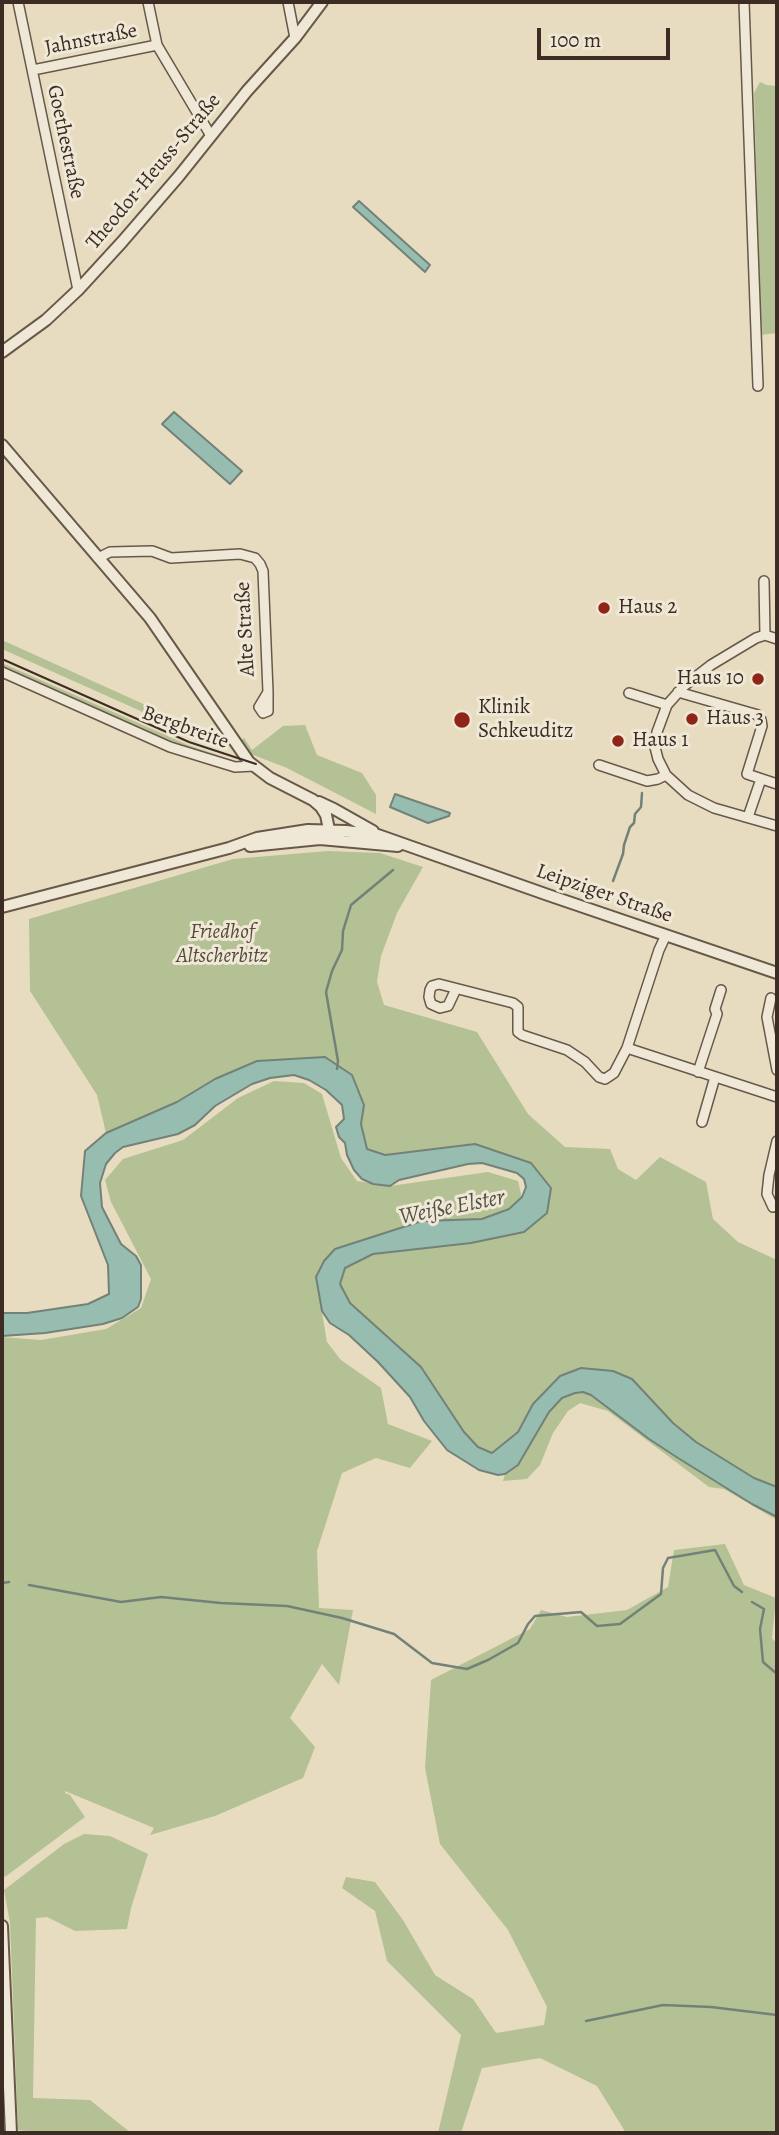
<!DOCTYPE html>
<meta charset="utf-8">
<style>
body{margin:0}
#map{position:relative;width:779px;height:2135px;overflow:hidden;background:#e8dcc0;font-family:Alegreya,serif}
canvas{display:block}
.frame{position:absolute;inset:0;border:4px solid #3c2c23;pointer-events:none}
.scale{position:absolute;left:537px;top:28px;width:133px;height:32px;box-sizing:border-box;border:4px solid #3c2c23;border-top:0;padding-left:9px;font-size:21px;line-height:24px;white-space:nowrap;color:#3c2c23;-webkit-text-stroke:5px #f0e8d6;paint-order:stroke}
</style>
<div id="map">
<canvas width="779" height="2135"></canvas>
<div class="frame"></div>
<div class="scale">100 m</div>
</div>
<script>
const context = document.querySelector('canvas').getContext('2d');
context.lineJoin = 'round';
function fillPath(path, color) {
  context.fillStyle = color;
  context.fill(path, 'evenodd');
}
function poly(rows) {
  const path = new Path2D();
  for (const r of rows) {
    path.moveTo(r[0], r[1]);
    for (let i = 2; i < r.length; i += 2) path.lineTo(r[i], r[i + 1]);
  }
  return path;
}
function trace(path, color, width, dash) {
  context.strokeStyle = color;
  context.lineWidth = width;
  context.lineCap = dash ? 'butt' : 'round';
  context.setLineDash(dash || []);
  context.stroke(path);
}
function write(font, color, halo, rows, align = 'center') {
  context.font = font + ' Alegreya,serif';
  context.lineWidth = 6;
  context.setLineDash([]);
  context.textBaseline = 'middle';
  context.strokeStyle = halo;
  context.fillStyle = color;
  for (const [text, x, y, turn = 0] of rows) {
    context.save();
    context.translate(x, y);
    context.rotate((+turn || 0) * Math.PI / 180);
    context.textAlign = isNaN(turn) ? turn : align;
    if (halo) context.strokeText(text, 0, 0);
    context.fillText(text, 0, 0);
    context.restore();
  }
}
fillPath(poly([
 [760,82,767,85,777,86,777,333,761,335,754,93],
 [2,640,223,740,228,747,192,734,2,649],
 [2,663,188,745,238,762,235,764,180,747,2,668],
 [305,725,317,755,362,773,376,795,376,814,287,768,248,753,240,741,244,738,252,750,283,726],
 [328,851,380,853,423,867,397,913,381,956,377,982,384,1005,477,1032,528,1114,565,1147,610,1149,618,1169,636,1180,660,1157,706,1182,713,1219,738,1242,777,1260,777,1487,754,1478,696,1442,673,1423,632,1379,613,1371,581,1368,533,1404,519,1431,492,1453,478,1447,464,1432,421,1367,350,1303,340,1285,345,1268,373,1254,471,1243,551,1188,531,1163,475,1144,385,1155,367,1149,361,1124,364,1105,325,1057,215,1079,177,1102,106,1133,97,1095,30,991,29,919,233,859],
 [274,1081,304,1083,322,1094,341,1158,357,1181,390,1186,488,1172,518,1181,522,1198,509,1209,482,1219,422,1221,316,1277,327,1342,341,1360,381,1388,388,1424,432,1441,410,1468,376,1458,342,1473,317,1551,319,1608,353,1610,339,1685,322,1664,290,1718,315,1747,303,1778,215,1816,150,1835,154,1828,65,1791,65,1793,70,1795,85,1817,5,1877,2,1872,2,1337,41,1340,106,1329,141,1308,151,1279,111,1202,105,1180,123,1159,183,1140,238,1098],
 [583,1392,591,1395,649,1439,752,1504,777,1517,777,1520,724,1489,709,1487,608,1411,580,1403,568,1411,553,1433,540,1465,527,1479,503,1481,505,1474,512,1470,549,1412,562,1398,575,1393],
 [725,1544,744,1585,776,1598,772,1638,777,1644,777,2133,626,2133,597,2086,540,2058,482,2068,461,2133,438,2133,461,2035,387,1961,375,1911,342,1888,346,1877,375,1882,403,1920,435,1975,473,1999,496,2033,544,2025,547,2007,508,1930,440,1844,425,1768,431,1680,530,1629,541,1610,567,1617,627,1610,668,1587,674,1550],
 [84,1834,110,1836,148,1854,131,1908,127,1929,75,1931,47,1917,36,1918,33,2098,90,2100,131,2133,46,2133,18,2130,10,1923,4,1890,64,1844]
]), '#b4c194');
const water = poly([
 [359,201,430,265,425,272,353,207,359,201],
 [174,412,242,471,230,484,162,424,174,412],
 [395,794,450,813,449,816,428,823,390,807,395,794],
 [325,1057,352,1075,364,1105,361,1124,367,1149,385,1155,475,1144,531,1163,551,1188,547,1213,524,1232,471,1243,373,1254,345,1268,340,1284,350,1303,421,1367,464,1432,478,1447,492,1453,518,1432,533,1404,560,1376,581,1368,613,1371,632,1379,673,1423,696,1442,754,1478,777,1487,777,1517,752,1504,678,1458,649,1439,591,1395,583,1392,575,1393,562,1398,549,1412,518,1465,505,1474,498,1475,479,1470,447,1450,424,1421,410,1397,378,1362,349,1335,330,1323,322,1311,316,1277,324,1261,335,1249,422,1221,482,1219,509,1209,522,1197,526,1187,524,1179,517,1173,482,1163,468,1164,399,1180,390,1186,373,1184,362,1179,354,1170,347,1155,345,1143,339,1137,336,1127,344,1119,342,1105,326,1090,309,1080,294,1075,270,1078,252,1084,215,1106,195,1125,178,1134,123,1147,115,1153,106,1164,100,1183,102,1207,121,1244,136,1256,141,1265,141,1299,138,1307,122,1318,103,1324,45,1333,2,1336,2,1313,27,1313,88,1304,109,1294,108,1265,81,1196,85,1151,106,1133,177,1102,215,1079,257,1061,325,1057]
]);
fillPath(water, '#97bcb0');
trace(water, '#738278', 2);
trace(poly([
 [613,881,623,854,624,845,630,827,634,823,635,814,641,807,642,793],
 [337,1069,338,1061,326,992,332,971,342,950,343,931,351,905,393,870],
 [2,1583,9,1582],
 [29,1585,121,1602,161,1597,221,1603,287,1606,342,1618,394,1634,432,1663,467,1669,488,1660,518,1643,528,1624,535,1616,581,1612,597,1626,620,1624,661,1594,663,1568,668,1558,715,1550,734,1586,742,1592],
 [752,1602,764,1609,760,1629,763,1662,777,1674],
 [586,2021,663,2005,711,2007,777,2015]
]), '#738278', 2.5);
const minor = poly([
 [18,2,78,290],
 [148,2,157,45,211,136],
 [288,2,295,38],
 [744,2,758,386],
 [33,70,157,45],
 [98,558,110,552,152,551,171,558,240,554,255,558,260,564,263,571,268,692,259,707,263,713,268,711,268,692],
 [764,581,765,635],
 [777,639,765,635,756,638,711,665,684,686,667,705,657,732,655,747,658,759,666,775,688,795,714,808,777,826],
 [2,672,170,747,235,767,254,766],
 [678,692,758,715,761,720,762,726,747,774,777,784],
 [629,693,667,705],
 [599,765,647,781,658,779,666,775],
 [748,817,761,779],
 [456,989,448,1006,440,1008,431,1004,429,997,430,990,432,986,439,984,513,1003,518,1007,518,1032,522,1035,567,1050,585,1062,599,1077,605,1079,614,1073,627,1048,659,950,666,935],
 [771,998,767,1017,777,1070],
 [627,1048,777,1097],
 [698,1072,717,1014,715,1009,721,990],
 [702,1122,715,1077],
 [773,1207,767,1194,769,1175,777,1141]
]);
const tertiary = poly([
 [2,352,46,320,78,290,122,242,179,176,247,91,295,38,322,2],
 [2,445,150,618,249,762,270,778,313,800,321,807,326,815,331,839],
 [319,802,334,809,373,831],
 [250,846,320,839,398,846],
 [2,907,229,848,257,838,308,830,346,831,378,835,548,895,777,973],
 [2,1926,11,2133]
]);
trace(minor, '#67584a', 12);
trace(tertiary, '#67584a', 14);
trace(minor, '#f0e8d6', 9);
trace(tertiary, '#f0e8d6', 10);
trace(poly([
 [2,659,189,742,256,764]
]), '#3c2c23', 2);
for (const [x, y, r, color] of [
 [604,608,7,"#8f2418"],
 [758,679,7,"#8f2418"],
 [692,719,7,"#8f2418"],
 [462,720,9,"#8f2418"],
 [618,741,7,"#8f2418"]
]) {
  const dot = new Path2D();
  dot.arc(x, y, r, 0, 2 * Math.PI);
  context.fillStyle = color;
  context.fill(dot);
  trace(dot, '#f0e8d6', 2.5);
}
write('21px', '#3c2c23', '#f0e8d6', [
 ["Jahnstraße",91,40,-11],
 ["Goethestraße",65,142,78],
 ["Theodor-Heuss-Straße",154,172,-50],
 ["Alte Straße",246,629,-93],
 ["Bergbreite",185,728,20],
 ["Leipziger Straße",604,894,19]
]);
write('21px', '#3c2c23', '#f0e8d6', [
 ["Haus 2",618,608],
 ["Haus 10",744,679,"right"],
 ["Klinik",478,708],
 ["Schkeuditz",478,732],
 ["Haus 3",706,719],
 ["Haus 1",632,741]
], 'left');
write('italic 21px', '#544a3a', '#f0e8d6', [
 ["Friedhof",222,933],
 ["Altscherbitz",222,957]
]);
write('italic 23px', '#535046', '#f0e8d6', [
 ["Weiße Elster",452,1208,-11]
]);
</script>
